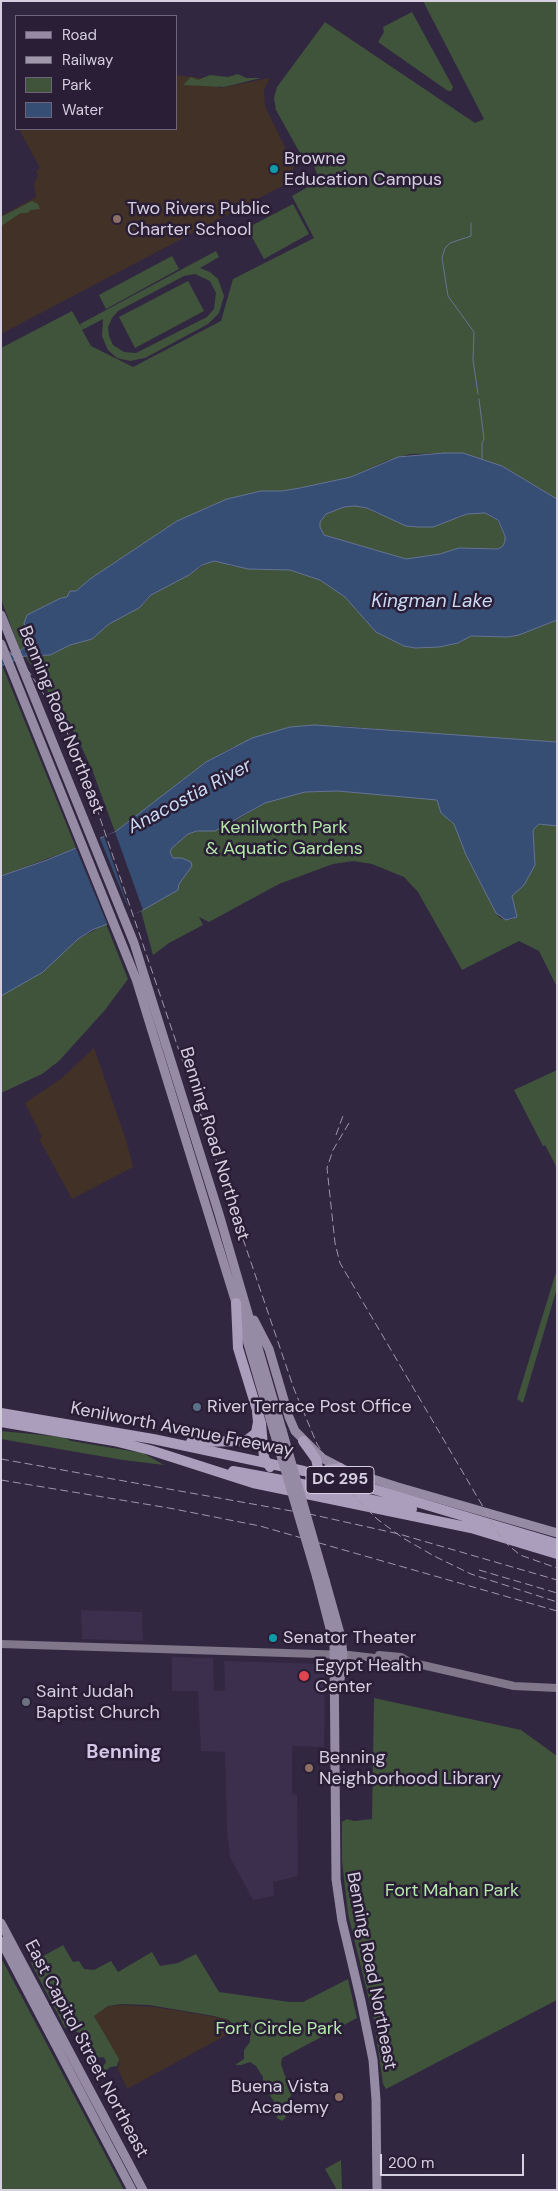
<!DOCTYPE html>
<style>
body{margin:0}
#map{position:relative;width:558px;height:2191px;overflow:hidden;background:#322740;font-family:"DM Sans",sans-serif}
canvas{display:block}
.frame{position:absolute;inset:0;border:2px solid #d5cfdf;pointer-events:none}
.legend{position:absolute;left:15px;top:15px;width:162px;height:115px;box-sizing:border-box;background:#291e36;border:1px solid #6e657a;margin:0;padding:6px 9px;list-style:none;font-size:15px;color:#d5cfdf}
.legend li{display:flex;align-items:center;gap:10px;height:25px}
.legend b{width:25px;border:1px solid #6e657a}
.scale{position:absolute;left:380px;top:2154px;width:144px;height:22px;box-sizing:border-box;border:2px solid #d5cfdf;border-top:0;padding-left:6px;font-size:15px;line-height:18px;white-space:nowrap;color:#d5cfdf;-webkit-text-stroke:4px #291e36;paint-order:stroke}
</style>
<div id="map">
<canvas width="558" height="2191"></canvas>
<div class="frame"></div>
<ul class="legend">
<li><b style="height:6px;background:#968ba5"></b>Road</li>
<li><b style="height:6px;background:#9f97aa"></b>Railway</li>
<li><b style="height:14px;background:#3f543a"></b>Park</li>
<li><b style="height:14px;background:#364d74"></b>Water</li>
</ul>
<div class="scale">200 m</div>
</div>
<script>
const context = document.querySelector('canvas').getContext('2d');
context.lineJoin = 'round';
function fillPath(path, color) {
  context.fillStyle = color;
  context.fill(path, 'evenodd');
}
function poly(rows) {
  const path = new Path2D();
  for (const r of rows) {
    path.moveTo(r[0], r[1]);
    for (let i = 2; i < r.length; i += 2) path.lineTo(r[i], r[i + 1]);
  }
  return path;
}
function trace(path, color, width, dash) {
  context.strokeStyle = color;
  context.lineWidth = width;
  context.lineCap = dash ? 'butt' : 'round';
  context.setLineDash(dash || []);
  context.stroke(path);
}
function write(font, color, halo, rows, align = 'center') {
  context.font = font + ' "DM Sans",sans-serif';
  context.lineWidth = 5;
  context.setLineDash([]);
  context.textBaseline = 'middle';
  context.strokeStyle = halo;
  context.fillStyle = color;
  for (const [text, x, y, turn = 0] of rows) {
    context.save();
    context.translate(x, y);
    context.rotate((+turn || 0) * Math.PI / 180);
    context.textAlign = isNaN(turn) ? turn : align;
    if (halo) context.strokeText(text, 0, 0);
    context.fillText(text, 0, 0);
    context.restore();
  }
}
fillPath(poly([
 [81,1610,142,1612,143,1641,82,1639],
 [172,1657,213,1658,214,1691,225,1690,224,1661,325,1664,324,1747,292,1746,292,1794,297,1795,298,1876,273,1882,274,1896,253,1900,230,1857,227,1831,225,1752,201,1751,198,1691,172,1691]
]), '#3c2e4d');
fillPath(poly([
 [176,75,202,78,220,88,270,78,264,90,265,106,294,166,292,178,284,185,1,334,1,216,36,197,34,184,38,175,36,171,40,168,19,129,176,129],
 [94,1048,126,1140,133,1167,72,1199,39,1139,42,1137,25,1103,62,1078],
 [122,2005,155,2007,227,2019,234,2031,127,2089,117,2067,120,2065,94,2015,109,2006]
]), '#423127');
fillPath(poly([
 [423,1,557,1,557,499,502,466,463,453,410,454,386,461,351,477,300,488,282,491,261,491,227,499,177,521,90,579,76,591,73,591,67,597,61,598,41,609,28,637,28,644,20,651,1,599,1,348,72,311,81,327,80,324,216,251,219,257,200,268,210,272,218,279,224,296,219,313,208,324,145,358,130,361,117,358,108,350,102,336,103,319,82,330,91,346,133,367,221,321,233,279,314,238,292,196,313,184,318,176,314,166,305,162,276,110,274,98,277,87,325,22,475,123,484,119],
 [195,274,210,281,216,293,214,309,207,317,136,353,124,352,113,345,109,336,108,327,112,318,118,311,184,276],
 [412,12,453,87,451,91,448,91,378,42,384,32,383,27],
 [238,74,246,78,261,78,224,87,183,85,191,77,198,80,210,75,228,77],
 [32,201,38,204,40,209,31,210,27,213,21,213,1,226,1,217],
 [293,204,309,234,264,259,247,228],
 [172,256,179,269,106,309,99,295],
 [188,281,204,311,135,348,119,317],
 [355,506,367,508,378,514,459,518,467,514,485,513,497,520,505,536,505,541,503,546,498,549,459,548,440,554,406,559,324,535,320,527,320,522,326,513,344,507],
 [218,561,232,566,261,570,290,570,320,580,345,597,376,632,404,646,415,648,458,643,471,636,508,637,531,630,557,620,557,742,454,736,343,726,233,747,206,762,115,832,93,772,76,735,25,656,50,655,70,645,92,639,109,624,145,602,151,595,169,584,189,575,208,562],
 [2,665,76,848,1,876,1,666],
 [337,791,437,800,446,817,454,824,466,855,496,913,500,918,510,920,517,917,512,896,524,885,535,865,533,830,539,824,557,826,557,987,539,951,519,941,462,970,418,892,404,877,372,864,353,861,333,864,279,884,209,922,199,917,203,925,169,943,153,955,141,911,178,890,170,852,172,848,188,834,235,821,265,803,278,798,305,792],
 [106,924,128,979,105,1010,59,1061,42,1074,1,1093,1,944,56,958,78,939],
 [557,1070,557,1172,555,1164,545,1145,543,1146,514,1090],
 [557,1269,557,1288,523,1403,517,1399],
 [1,1431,63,1437,71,1441,143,1453,164,1465,123,1460,1,1439],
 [374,1698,521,1730,557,1756,557,2000,386,2089,383,2084,374,2020,348,1914,342,1861,342,1822,347,1819,354,1821,372,1819],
 [63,1945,73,1962,79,1961,84,1969,94,1970,111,1961,118,1972,152,1952,160,1966,178,1963,196,1954,219,1992,290,2002,303,2002,348,1979,357,2018,282,2058,281,2064,285,2076,290,2083,292,2094,287,2103,282,2107,286,2117,282,2121,277,2118,275,2103,263,2085,263,2077,256,2066,250,2062,241,2065,235,2065,244,2059,244,2050,250,2042,250,2035,244,2025,237,2022,236,2025,233,2026,229,2020,214,2016,149,2005,121,2004,108,2006,94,2016,119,2059,117,2066,110,2067,103,2074,102,2068,106,2062,104,2057,95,2058,94,2048,87,2046,85,2039,70,2026,65,2028,31,1963],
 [1,1958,23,1999,124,2190,1,2190],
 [341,2160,342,2190,337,2190,325,2169]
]), '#3f543a');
const water = poly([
 [444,453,463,453,502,466,557,499,557,620,519,635,508,637,471,636,458,643,439,647,415,648,404,646,376,632,345,597,320,580,290,570,248,569,214,561,202,565,189,575,151,595,139,608,109,624,92,639,70,645,50,655,25,656,1,666,1,658,20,651,28,644,24,623,27,615,61,598,67,597,70,591,76,591,90,579,177,521,227,499,261,491,282,491,300,488,351,477,398,457,444,453],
 [355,506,367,508,406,526,418,527,433,527,467,514,485,513,498,520,505,536,505,541,503,546,498,549,459,548,440,554,406,559,324,535,320,527,320,522,326,514,344,507,355,506],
 [315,725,557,742,557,826,539,824,533,830,535,865,524,885,512,896,517,917,506,920,496,913,466,855,454,824,441,813,437,800,338,791,305,792,265,803,215,831,197,831,188,834,172,848,170,852,173,858,182,858,191,862,192,866,179,884,178,890,143,910,92,930,78,939,43,972,1,996,1,876,47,860,115,832,206,762,252,738,290,727,315,725]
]);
fillPath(water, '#364d74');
trace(water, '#667494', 1);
fillPath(poly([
 [115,832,143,910,108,926,75,846,99,836,130,912,104,836]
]), '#322740');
trace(poly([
 [471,223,471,236,450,243,445,248,442,258,448,296,474,332,473,360,478,394],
 [479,399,484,439,482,443,482,459]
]), '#667494', 1);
trace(poly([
 [1,1644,349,1655,409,1662,514,1686,557,1688],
 [379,1655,401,1657,409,1662]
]), '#80778b', 8);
trace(poly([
 [1,615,134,943,219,1214,282,1430],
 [1,644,136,979,236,1303,274,1432],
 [254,1320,269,1349,289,1417,295,1431,322,1458,345,1470,398,1487,557,1533],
 [317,1578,334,1644,336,1879,342,1921,361,2001,373,2060,376,2100,377,2190],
 [325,1580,341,1637,343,1655,339,1688],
 [1,1923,143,2190],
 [1,1941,132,2190]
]), '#968ba5', 9);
trace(poly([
 [236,1303,238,1348,261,1423,264,1458],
 [1,1413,153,1439,304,1471,353,1483,557,1544],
 [1,1422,114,1441,150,1450,253,1483,471,1528,557,1554],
 [303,1441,316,1459,318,1468],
 [191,1442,246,1441,256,1433,258,1422,257,1412],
 [327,1470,340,1468],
 [233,1471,293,1482,412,1509]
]), '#ab9dbc', 10);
trace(poly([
 [1,643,29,672,45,696,69,736,82,765,294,1389,317,1444,335,1472,355,1497,377,1519,403,1538,434,1556,471,1574,557,1602],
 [349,1123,333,1150,327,1168,335,1243,340,1263,499,1534,506,1543,520,1555,557,1568],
 [336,1135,344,1113],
 [1,1459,314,1515,399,1534,557,1580],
 [1,1480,169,1508,260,1526,557,1611],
 [479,1570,557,1593]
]), '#9f97aa', 1, [8, 4]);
trace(poly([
 [282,1430,325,1580],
 [274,1432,317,1578]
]), '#968ba5', 9);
trace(poly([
 [264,1458,270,1467],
 [312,1478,318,1468],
 [323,1481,323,1475,327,1470]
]), '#ab9dbc', 10);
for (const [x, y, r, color] of [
 [274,169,5,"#0f9aa8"],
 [117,219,5,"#8d6e63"],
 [197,1407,5,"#5c6f8a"],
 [273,1638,5,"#0f9aa8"],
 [304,1676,6,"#e0444e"],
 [26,1702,5,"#6b7280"],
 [309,1768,5,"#8d6e63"],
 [339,2097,5,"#8d6e63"]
]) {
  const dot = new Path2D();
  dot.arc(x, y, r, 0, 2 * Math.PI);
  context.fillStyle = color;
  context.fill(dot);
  trace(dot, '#291e36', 2);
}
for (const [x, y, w] of [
 [340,1480,68]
]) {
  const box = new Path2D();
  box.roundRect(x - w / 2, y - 13.5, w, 27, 4);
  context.fillStyle = '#291e36';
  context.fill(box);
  trace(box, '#d5cfdf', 1);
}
write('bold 16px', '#d5cfdf', null, [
 ["DC 295",340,1480]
]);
write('18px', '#d5cfdf', '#291e36', [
 ["Browne",284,159],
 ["Education Campus",284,180],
 ["Two Rivers Public",127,209],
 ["Charter School",127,230],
 ["River Terrace Post Office",207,1407],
 ["Senator Theater",283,1638],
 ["Egypt Health",315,1666],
 ["Center",315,1687],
 ["Saint Judah",36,1692],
 ["Baptist Church",36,1713],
 ["Benning",319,1758],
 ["Neighborhood Library",319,1779],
 ["Buena Vista",329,2087,"right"],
 ["Academy",329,2108,"right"]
], 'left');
write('18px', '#d5cfdf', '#291e36', [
 ["Benning Road Northeast",61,720,68],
 ["Benning Road Northeast",214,1144,73],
 ["Kenilworth Avenue Freeway",182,1430,11],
 ["Benning Road Northeast",371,1971,79],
 ["East Capitol Street Northeast",86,2049,62]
]);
write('18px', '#b4e9a9', '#291e36', [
 ["Kenilworth Park",284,828],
 ["& Aquatic Gardens",284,849],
 ["Fort Mahan Park",452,1891],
 ["Fort Circle Park",279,2029]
]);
write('italic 19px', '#cadaf5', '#291e36', [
 ["Kingman Lake",432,602],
 ["Anacostia River",190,797,-28]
]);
write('bold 19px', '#d3c5e6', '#291e36', [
 ["Benning",124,1753]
]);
</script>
